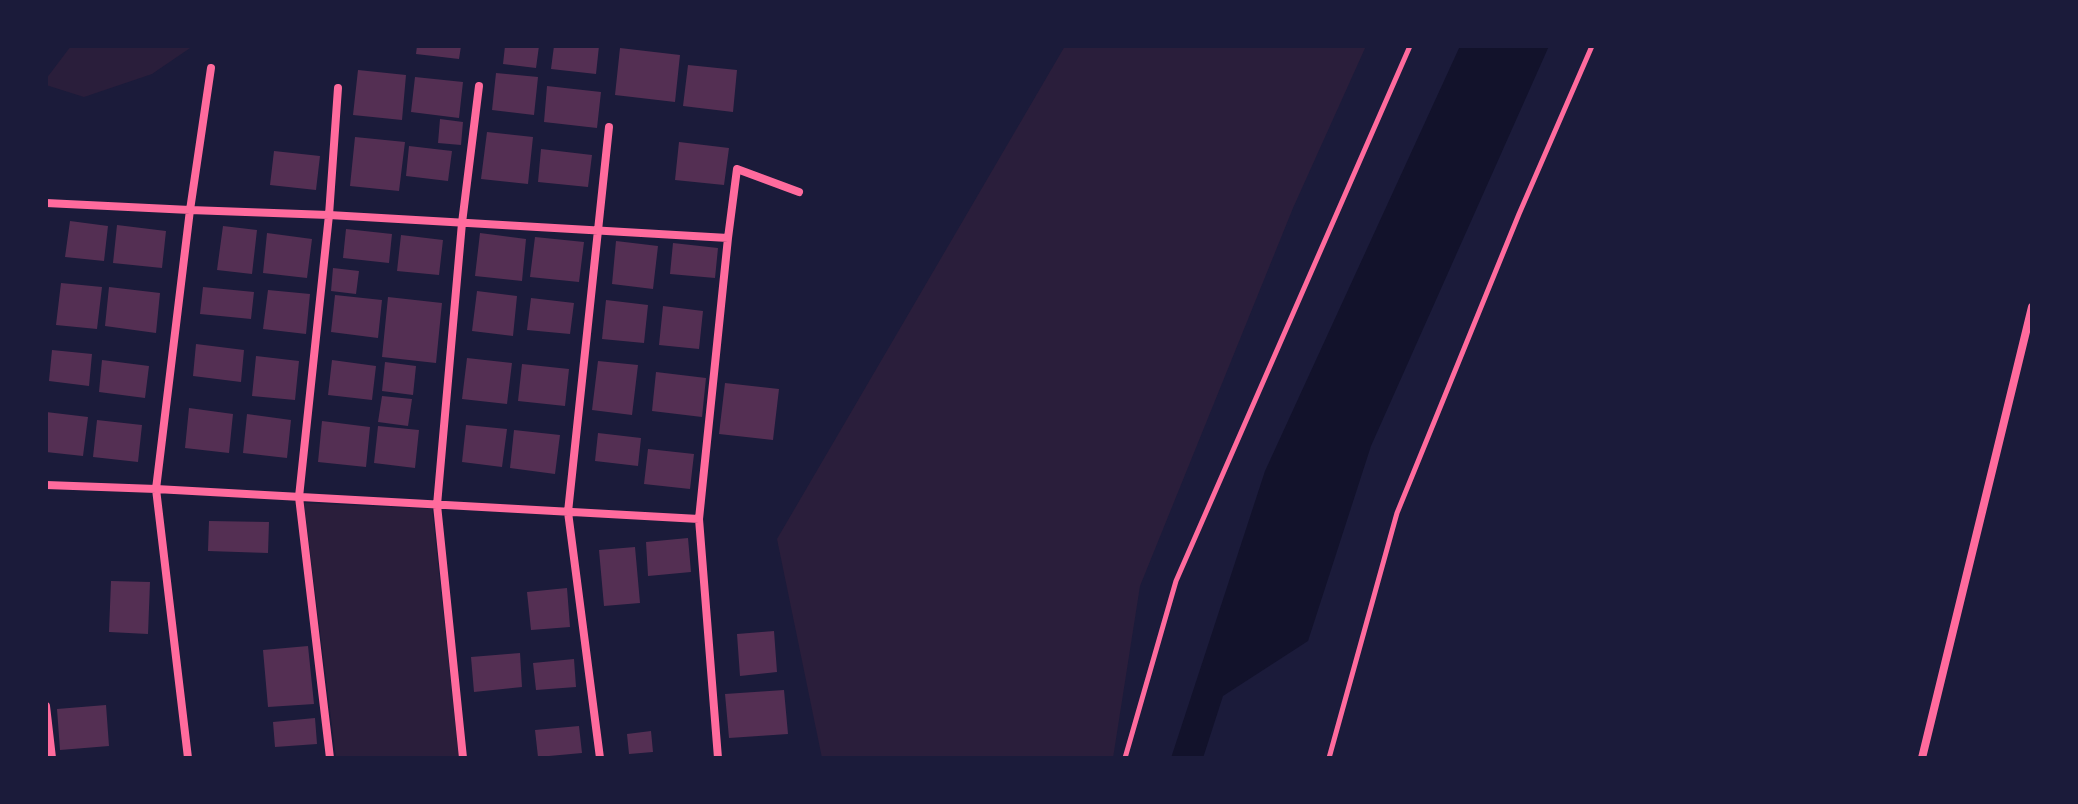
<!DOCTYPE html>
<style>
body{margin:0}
#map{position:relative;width:2078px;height:804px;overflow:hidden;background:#1b1b3a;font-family:"Space Grotesk",sans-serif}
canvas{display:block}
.frame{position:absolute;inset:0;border:48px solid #1b1b3a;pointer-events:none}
</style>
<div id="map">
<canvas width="2078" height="804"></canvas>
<div class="frame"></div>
</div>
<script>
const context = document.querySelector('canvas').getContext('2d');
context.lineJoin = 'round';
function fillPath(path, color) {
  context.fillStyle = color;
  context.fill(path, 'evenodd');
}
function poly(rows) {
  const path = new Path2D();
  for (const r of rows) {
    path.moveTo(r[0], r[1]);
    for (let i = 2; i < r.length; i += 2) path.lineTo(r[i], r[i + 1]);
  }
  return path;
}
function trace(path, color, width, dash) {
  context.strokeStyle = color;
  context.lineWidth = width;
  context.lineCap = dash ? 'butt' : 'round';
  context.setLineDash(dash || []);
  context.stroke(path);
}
fillPath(poly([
 [71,46,193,46,152,74,84,97,46,85,46,79],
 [1065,46,1366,46,1293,208,1140,586,1113,758,822,758,777,539],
 [304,503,432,509,459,758,336,758]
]), '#2a1e3b');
fillPath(poly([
 [1460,46,1549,46,1371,446,1308,641,1223,696,1203,758,1171,758,1265,471]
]), '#12122b');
fillPath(poly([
 [417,46,461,46,459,59,416,54],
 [505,46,539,46,536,68,503,64],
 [554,46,599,46,596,74,551,69],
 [620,48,680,55,675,102,615,95],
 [688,65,737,70,733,112,683,106],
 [358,70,406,75,402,120,353,115],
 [496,73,538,77,534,115,492,110],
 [415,77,463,82,459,118,411,112],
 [547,86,601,92,597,128,544,122],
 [440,119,463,122,461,145,438,143],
 [487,132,533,137,528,184,481,179],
 [355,137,405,142,399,191,350,186],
 [679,142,729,148,724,185,675,180],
 [409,146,452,151,448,181,406,176],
 [541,149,592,155,588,187,538,182],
 [274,151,320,156,316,190,270,185],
 [70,221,108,226,104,261,65,257],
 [117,225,166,231,162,268,113,263],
 [223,226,257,230,252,274,217,270],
 [346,229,392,234,389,263,343,258],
 [267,233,312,239,307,278,263,273],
 [480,233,526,239,522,281,475,276],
 [401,235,443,240,439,275,397,271],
 [535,237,584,242,579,282,530,277],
 [616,241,658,246,653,289,612,284],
 [673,243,718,248,715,278,670,274],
 [333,268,359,271,356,294,331,291],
 [61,283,102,287,97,329,56,325],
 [109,287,160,293,156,333,105,326],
 [203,287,254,292,251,319,200,314],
 [268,290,310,294,306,334,263,329],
 [477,291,517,296,513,336,472,331],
 [335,295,382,300,378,338,331,332],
 [388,297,442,303,436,363,382,357],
 [531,298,574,303,570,334,527,330],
 [606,300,648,305,644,343,602,339],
 [663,306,703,311,699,349,659,345],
 [196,344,244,350,241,382,193,376],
 [52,350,92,354,89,386,49,381],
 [256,356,299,361,295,400,252,396],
 [467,358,512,363,507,404,462,399],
 [102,360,149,366,145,398,99,392],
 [332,360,376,366,372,400,328,395],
 [598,361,638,365,632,415,592,410],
 [385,362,416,366,413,395,382,391],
 [522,364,569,369,565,406,518,401],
 [656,372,706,378,702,417,652,411],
 [725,383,779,389,773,440,719,434],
 [382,396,412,399,408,426,378,422],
 [189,408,233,414,229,453,185,448],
 [46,412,88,417,83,456,46,452],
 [247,414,291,420,287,458,243,453],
 [97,420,142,425,138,462,93,457],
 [322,421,370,427,366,467,318,462],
 [466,425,507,429,502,467,462,462],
 [378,426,419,430,415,468,374,463],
 [514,430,560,435,555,474,510,468],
 [598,433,641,438,638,466,595,461],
 [648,449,694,454,690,489,644,484],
 [209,521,269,522,268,553,208,551],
 [688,538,691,572,648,576,646,542],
 [635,547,640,603,604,606,599,550],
 [111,581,150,582,148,634,109,632],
 [567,588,570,627,531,630,527,592],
 [774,631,777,672,740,676,737,634],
 [308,646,314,704,268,707,263,650],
 [520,653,522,687,474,692,471,657],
 [574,659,576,687,536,690,533,663],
 [784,690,788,734,729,738,725,694],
 [106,705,109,746,60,750,57,709],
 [315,718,317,744,275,747,273,722],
 [579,726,582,753,538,757,535,730],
 [651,731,653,752,629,754,627,734]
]), '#542f53');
trace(poly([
 [1125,758,1176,581,1410,46],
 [1329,758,1397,513,1519,214,1592,46]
]), '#ff6b9d', 5);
trace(poly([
 [46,203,190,210,211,68],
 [728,238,737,169,799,192],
 [46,485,156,489,699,519],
 [46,706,52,758],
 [188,758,156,489,190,210,329,215,728,238,699,519,718,758],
 [330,758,299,497,329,215,338,88],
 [463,758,437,505,462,223,479,86],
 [600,758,568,512,609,127],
 [1922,758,2032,307]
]), '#ff6b9d', 8);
</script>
